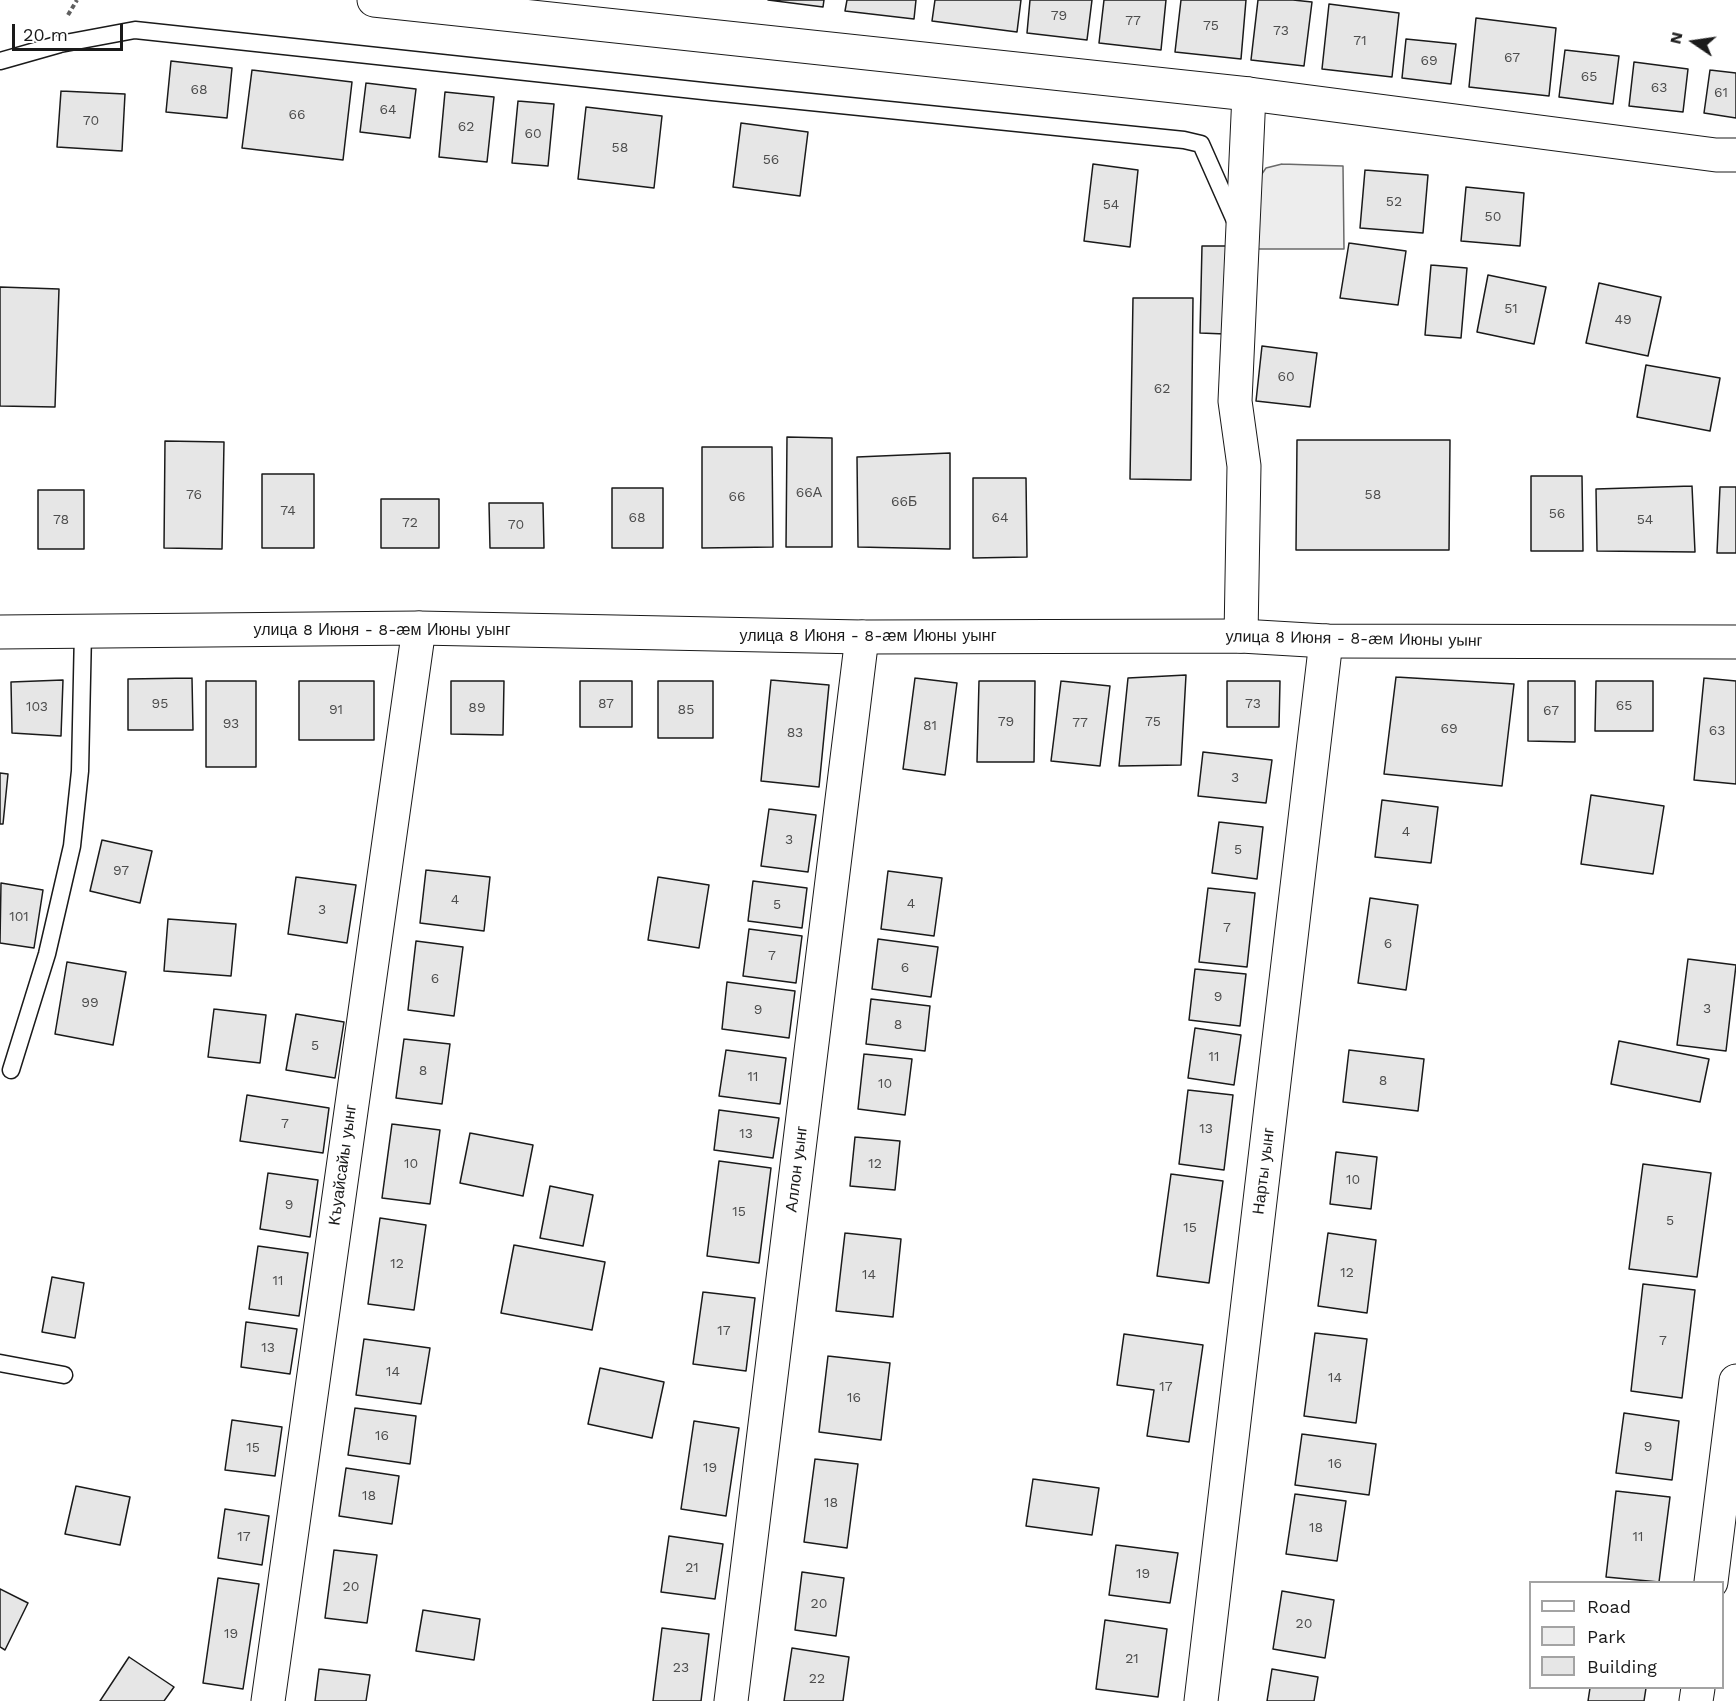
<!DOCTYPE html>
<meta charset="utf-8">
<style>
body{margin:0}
#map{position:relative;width:1736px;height:1701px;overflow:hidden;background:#fff;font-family:"Work Sans",sans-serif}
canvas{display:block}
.legend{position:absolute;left:1529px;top:1581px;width:195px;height:108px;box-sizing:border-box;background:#fff;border:2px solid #a3a3a3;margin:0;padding:8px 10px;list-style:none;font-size:18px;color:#1a1a1a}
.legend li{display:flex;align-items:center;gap:12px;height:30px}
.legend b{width:30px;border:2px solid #a3a3a3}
.north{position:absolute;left:1664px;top:12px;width:60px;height:60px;-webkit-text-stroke:4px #fff;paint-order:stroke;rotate:283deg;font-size:16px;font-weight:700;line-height:24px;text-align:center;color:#1a1a1a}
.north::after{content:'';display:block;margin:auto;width:21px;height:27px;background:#1a1a1a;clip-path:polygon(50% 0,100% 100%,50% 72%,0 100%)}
.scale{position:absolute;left:12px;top:24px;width:111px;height:27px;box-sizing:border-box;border:3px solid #1a1a1a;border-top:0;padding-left:8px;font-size:18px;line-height:21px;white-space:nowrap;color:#1a1a1a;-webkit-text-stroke:4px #fff;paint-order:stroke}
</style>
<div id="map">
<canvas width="1736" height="1701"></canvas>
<ul class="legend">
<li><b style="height:8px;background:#fff"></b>Road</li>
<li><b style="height:16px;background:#ededed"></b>Park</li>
<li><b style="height:16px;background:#e6e6e6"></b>Building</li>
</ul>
<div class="north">N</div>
<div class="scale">20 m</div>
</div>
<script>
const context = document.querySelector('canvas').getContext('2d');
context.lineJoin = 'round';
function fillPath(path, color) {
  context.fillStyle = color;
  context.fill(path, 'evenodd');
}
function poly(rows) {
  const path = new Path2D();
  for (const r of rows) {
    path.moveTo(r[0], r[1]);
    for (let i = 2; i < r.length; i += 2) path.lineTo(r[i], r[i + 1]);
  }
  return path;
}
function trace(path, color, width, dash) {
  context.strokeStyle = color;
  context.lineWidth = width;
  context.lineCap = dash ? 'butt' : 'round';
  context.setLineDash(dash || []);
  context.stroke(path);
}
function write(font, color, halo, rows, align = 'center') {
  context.font = font + ' "Work Sans",sans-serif';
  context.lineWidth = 4.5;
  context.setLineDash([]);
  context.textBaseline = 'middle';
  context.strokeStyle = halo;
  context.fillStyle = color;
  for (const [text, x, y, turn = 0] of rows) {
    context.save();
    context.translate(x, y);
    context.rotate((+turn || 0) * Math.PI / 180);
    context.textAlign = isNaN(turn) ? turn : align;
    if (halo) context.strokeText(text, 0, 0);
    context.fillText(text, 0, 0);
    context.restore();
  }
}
const green = poly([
 [1282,164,1343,166,1344,249,1257,249,1257,181,1266,168,1282,164]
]);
fillPath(green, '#ededed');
trace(green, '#6a6a6a', 1.5);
const building = poly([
 [768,0,824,0,823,7,768,0],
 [847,0,916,0,914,19,845,11,847,0],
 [935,0,1021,0,1017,32,932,21,935,0],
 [1030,0,1092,0,1087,40,1027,33,1030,0],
 [1104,0,1166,0,1161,50,1099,43,1104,0],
 [1181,0,1246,0,1241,59,1175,52,1181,0],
 [1258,0,1293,0,1312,2,1304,66,1251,60,1258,0],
 [1329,4,1399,13,1392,77,1322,69,1329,4],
 [1476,18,1556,28,1549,96,1469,87,1476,18],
 [1406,39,1456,44,1451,84,1402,78,1406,39],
 [1565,50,1619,56,1613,104,1559,97,1565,50],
 [171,61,232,68,227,118,166,112,171,61],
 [1634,62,1688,69,1683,112,1629,106,1634,62],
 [252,70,352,82,343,160,242,148,252,70],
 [1710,70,1736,73,1736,118,1704,113,1710,70],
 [366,83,416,89,410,138,360,132,366,83],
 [61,91,125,94,122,151,57,147,61,91],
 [445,92,494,97,487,162,439,157,445,92],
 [518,101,554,104,548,166,512,163,518,101],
 [586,107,662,116,654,188,578,179,586,107],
 [741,123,808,132,800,196,733,187,741,123],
 [1093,164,1138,170,1130,247,1084,241,1093,164],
 [1365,170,1428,175,1423,233,1360,228,1365,170],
 [1466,187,1524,193,1520,246,1461,241,1466,187],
 [1349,243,1406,251,1398,305,1340,298,1349,243],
 [1202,246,1226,246,1225,334,1200,333,1202,246],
 [1431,265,1467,268,1461,338,1425,335,1431,265],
 [1488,275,1546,287,1534,344,1477,332,1488,275],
 [1599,283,1661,297,1648,356,1586,343,1599,283],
 [0,287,59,289,55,407,0,406,0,287],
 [1133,298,1193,298,1191,480,1130,479,1133,298],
 [1262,346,1317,353,1310,407,1256,401,1262,346],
 [1646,365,1720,378,1710,431,1637,417,1646,365],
 [787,437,832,438,832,547,786,547,787,437],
 [1297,440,1450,440,1449,550,1296,550,1297,440],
 [165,441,224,442,222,549,164,548,165,441],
 [702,447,772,447,773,547,702,548,702,447],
 [950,453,950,549,858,547,857,457,950,453],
 [262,474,314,474,314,548,262,548,262,474],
 [1531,476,1582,476,1583,551,1531,551,1531,476],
 [973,478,1026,478,1027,557,973,558,973,478],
 [1692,486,1695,552,1597,551,1596,489,1692,486],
 [1720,487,1736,487,1736,553,1717,553,1720,487],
 [612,488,663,488,663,548,612,548,612,488],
 [38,490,84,490,84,549,38,549,38,490],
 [381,499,439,499,439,548,381,548,381,499],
 [489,503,543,503,544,548,490,548,489,503],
 [1186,675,1181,765,1119,766,1128,678,1186,675],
 [1396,677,1514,684,1502,786,1384,774,1396,677],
 [192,678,193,730,128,730,128,679,192,678],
 [915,678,957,683,945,775,903,769,915,678],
 [1704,678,1736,681,1736,784,1694,780,1704,678],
 [63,680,61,736,12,733,11,682,63,680],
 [771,680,829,685,819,787,761,781,771,680],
 [206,681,256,681,256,767,206,767,206,681],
 [299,681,374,681,374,740,299,740,299,681],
 [451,681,504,681,503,735,451,734,451,681],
 [580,681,632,681,632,727,580,727,580,681],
 [658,681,713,681,713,738,658,738,658,681],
 [979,681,1035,681,1034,762,977,762,979,681],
 [1061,681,1110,686,1100,766,1051,761,1061,681],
 [1227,681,1280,681,1279,727,1227,727,1227,681],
 [1528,681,1575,681,1575,742,1528,741,1528,681],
 [1596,681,1653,681,1653,731,1595,731,1596,681],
 [1203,752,1272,760,1266,803,1198,796,1203,752],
 [0,773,8,774,3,824,0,824,0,773],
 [1591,795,1664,806,1653,874,1581,864,1591,795],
 [1382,800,1438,807,1431,863,1375,857,1382,800],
 [769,809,816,815,808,872,761,866,769,809],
 [1219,822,1263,827,1257,879,1212,873,1219,822],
 [102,840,152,851,140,903,90,891,102,840],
 [426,870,490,877,484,931,420,923,426,870],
 [888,871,942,878,934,936,881,929,888,871],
 [296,877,356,885,347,943,288,934,296,877],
 [658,877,709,885,699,948,648,940,658,877],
 [753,881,807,888,802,928,748,921,753,881],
 [1,883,43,890,34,948,0,943,1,883],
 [1208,888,1255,893,1247,967,1199,962,1208,888],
 [1370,898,1418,905,1406,990,1358,983,1370,898],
 [168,919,236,924,231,976,164,971,168,919],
 [749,929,802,936,796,983,743,976,749,929],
 [878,939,938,947,931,997,872,989,878,939],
 [416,941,463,947,454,1016,408,1010,416,941],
 [1688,959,1736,965,1726,1051,1677,1045,1688,959],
 [67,962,126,972,113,1045,55,1034,67,962],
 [1195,969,1246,974,1240,1026,1189,1020,1195,969],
 [727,982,795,991,789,1038,722,1029,727,982],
 [871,999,930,1006,925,1051,866,1044,871,999],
 [214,1009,266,1015,260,1063,208,1057,214,1009],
 [296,1014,344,1022,335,1078,286,1070,296,1014],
 [1195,1028,1241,1035,1234,1085,1188,1078,1195,1028],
 [404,1039,450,1044,442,1104,396,1098,404,1039],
 [1619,1041,1709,1059,1700,1102,1611,1084,1619,1041],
 [726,1050,786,1058,780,1104,719,1096,726,1050],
 [1349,1050,1424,1059,1418,1111,1343,1102,1349,1050],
 [864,1054,912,1059,905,1115,858,1109,864,1054],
 [1188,1090,1233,1095,1224,1170,1179,1164,1188,1090],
 [247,1095,329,1108,323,1153,240,1141,247,1095],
 [719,1110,779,1118,773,1158,714,1150,719,1110],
 [392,1124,440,1130,430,1204,382,1198,392,1124],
 [470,1133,533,1145,523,1196,460,1183,470,1133],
 [855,1137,900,1141,895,1190,850,1186,855,1137],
 [1336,1152,1377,1157,1371,1209,1330,1204,1336,1152],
 [719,1161,771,1168,759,1263,707,1256,719,1161],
 [1643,1164,1711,1173,1697,1277,1629,1269,1643,1164],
 [268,1173,318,1180,310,1237,260,1229,268,1173],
 [1171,1174,1223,1181,1209,1283,1157,1276,1171,1174],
 [550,1186,593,1195,583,1246,540,1238,550,1186],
 [380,1218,426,1225,414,1310,368,1304,380,1218],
 [845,1233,901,1239,893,1317,836,1311,845,1233],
 [1328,1233,1376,1240,1367,1313,1318,1306,1328,1233],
 [514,1245,605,1262,592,1330,501,1313,514,1245],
 [258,1246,308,1253,299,1316,249,1309,258,1246],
 [52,1277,84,1283,75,1338,42,1332,52,1277],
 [1643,1284,1695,1290,1682,1398,1631,1391,1643,1284],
 [703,1292,755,1298,746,1371,693,1364,703,1292],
 [246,1322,297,1329,290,1374,241,1367,246,1322],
 [1315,1333,1367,1339,1356,1423,1304,1416,1315,1333],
 [1124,1334,1203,1345,1189,1442,1147,1436,1154,1390,1117,1385,1124,1334],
 [364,1339,430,1348,421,1404,356,1395,364,1339],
 [828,1356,890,1363,881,1440,819,1432,828,1356],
 [600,1368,664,1382,652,1438,588,1424,600,1368],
 [355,1408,416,1416,410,1464,348,1455,355,1408],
 [1624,1413,1679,1421,1672,1480,1616,1473,1624,1413],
 [232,1420,282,1427,275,1476,225,1470,232,1420],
 [694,1421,739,1428,726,1516,681,1509,694,1421],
 [1302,1434,1376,1444,1369,1495,1295,1485,1302,1434],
 [815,1459,858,1464,847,1548,804,1542,815,1459],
 [346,1468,399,1476,392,1524,339,1516,346,1468],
 [1033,1479,1099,1488,1092,1535,1026,1526,1033,1479],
 [76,1486,130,1497,120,1545,65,1534,76,1486],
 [1616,1491,1670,1497,1659,1582,1606,1577,1616,1491],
 [1295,1494,1346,1501,1337,1561,1286,1554,1295,1494],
 [225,1509,269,1516,262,1565,218,1558,225,1509],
 [669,1536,723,1544,715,1599,661,1592,669,1536],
 [1116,1545,1178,1553,1170,1603,1109,1595,1116,1545],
 [334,1550,377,1555,367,1623,325,1618,334,1550],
 [802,1572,844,1578,836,1636,795,1630,802,1572],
 [218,1578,259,1584,243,1689,203,1683,218,1578],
 [0,1589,28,1603,5,1650,0,1647,0,1589],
 [1282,1591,1334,1600,1325,1658,1273,1649,1282,1591],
 [423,1610,480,1619,474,1660,416,1651,423,1610],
 [1105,1620,1167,1629,1158,1697,1096,1689,1105,1620],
 [662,1628,709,1634,701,1701,653,1701,662,1628],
 [792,1648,849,1657,843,1701,784,1701,792,1648],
 [129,1657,174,1687,164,1701,100,1701,129,1657],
 [319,1669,370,1675,366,1701,315,1701,319,1669],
 [1272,1669,1318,1677,1314,1701,1267,1701,1272,1669],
 [1590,1688,1646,1688,1644,1701,1588,1701,1590,1688]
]);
fillPath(building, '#e6e6e6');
trace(building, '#1a1a1a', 1.5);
const service = poly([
 [0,61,60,44,135,30,712,92,1184,140,1201,144,1236,223],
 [11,1070,47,954,72,846,80,771,83,631],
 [0,1363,64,1375]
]);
const minor = poly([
 [1241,636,1244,466,1235,401,1249,94],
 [1711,1582,1736,1381],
 [268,1701,419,628],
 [731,1701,862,637],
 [1201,1701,1326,641],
 [1696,1701,1698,1688]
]);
const tertiary = poly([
 [374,0,1249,94,1716,155,1736,155]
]);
const trunk = poly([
 [0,632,419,628,862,637,1241,636,1326,641,1736,642]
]);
trace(service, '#1a1a1a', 19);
trace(minor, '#1a1a1a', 35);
trace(tertiary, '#1a1a1a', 35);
trace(trunk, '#1a1a1a', 35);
trace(poly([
 [68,15,77,0]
]), '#5f5f5f', 4, [4.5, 3]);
trace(service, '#fff', 16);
trace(minor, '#fff', 33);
trace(tertiary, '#fff', 33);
trace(trunk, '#fff', 33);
write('14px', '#4d4d4d', null, [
 ["79",1059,16],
 ["77",1133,21],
 ["75",1211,26],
 ["73",1281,31],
 ["71",1360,41],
 ["67",1512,58],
 ["69",1429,61],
 ["65",1589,77],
 ["63",1659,88],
 ["68",199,90],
 ["61",1721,93],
 ["64",388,110],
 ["66",297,115],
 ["70",91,121],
 ["62",466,127],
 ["60",533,134],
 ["58",620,148],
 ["56",771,160],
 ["52",1394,202],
 ["54",1111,205],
 ["50",1493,217],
 ["51",1511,309],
 ["49",1623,320],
 ["60",1286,377],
 ["62",1162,389],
 ["66А",809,493],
 ["76",194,495],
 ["58",1373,495],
 ["66",737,497],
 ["66Б",904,502],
 ["74",288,511],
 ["56",1557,514],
 ["68",637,518],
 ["64",1000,518],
 ["78",61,520],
 ["54",1645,520],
 ["72",410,523],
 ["70",516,525],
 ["95",160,704],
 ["87",606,704],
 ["73",1253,704],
 ["65",1624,706],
 ["103",37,707],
 ["89",477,708],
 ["91",336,710],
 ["85",686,710],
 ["67",1551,711],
 ["79",1006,722],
 ["75",1153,722],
 ["77",1080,723],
 ["93",231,724],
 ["81",930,726],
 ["69",1449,729],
 ["63",1717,731],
 ["83",795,733],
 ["3",1235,778],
 ["4",1406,832],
 ["3",789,840],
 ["5",1238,850],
 ["97",121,871],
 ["4",455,900],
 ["4",911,904],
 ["5",777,905],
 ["3",322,910],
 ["101",19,917],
 ["7",1227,928],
 ["6",1388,944],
 ["7",772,956],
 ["6",905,968],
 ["6",435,979],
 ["9",1218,997],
 ["99",90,1003],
 ["3",1707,1009],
 ["9",758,1010],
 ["8",898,1025],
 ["5",315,1046],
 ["11",1214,1057],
 ["8",423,1071],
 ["11",753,1077],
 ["8",1383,1081],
 ["10",885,1084],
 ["7",285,1124],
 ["13",1206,1129],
 ["13",746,1134],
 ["10",411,1164],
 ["12",875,1164],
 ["10",1353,1180],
 ["9",289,1205],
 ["15",739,1212],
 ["5",1670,1221],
 ["15",1190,1228],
 ["12",397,1264],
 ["12",1347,1273],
 ["14",869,1275],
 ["11",278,1281],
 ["17",724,1331],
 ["7",1663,1341],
 ["13",268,1348],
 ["14",393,1372],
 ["14",1335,1378],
 ["17",1166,1387],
 ["16",854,1398],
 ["16",382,1436],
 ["9",1648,1447],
 ["15",253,1448],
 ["16",1335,1464],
 ["19",710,1468],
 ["18",369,1496],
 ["18",831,1503],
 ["18",1316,1528],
 ["17",244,1537],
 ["11",1638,1537],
 ["21",692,1568],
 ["19",1143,1574],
 ["20",351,1587],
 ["20",819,1604],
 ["20",1304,1624],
 ["19",231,1634],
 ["21",1132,1659],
 ["23",681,1668],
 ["22",817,1679]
]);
write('16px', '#1a1a1a', '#fff', [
 ["улица 8 Июня - 8-ӕм Июны уынг",382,630],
 ["улица 8 Июня - 8-ӕм Июны уынг",868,636],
 ["улица 8 Июня - 8-ӕм Июны уынг",1354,639,1],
 ["Къуайсайы уынг",343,1165,-82],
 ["Аллон уынг",797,1169,-83],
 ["Нарты уынг",1264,1171,-83]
]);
</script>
